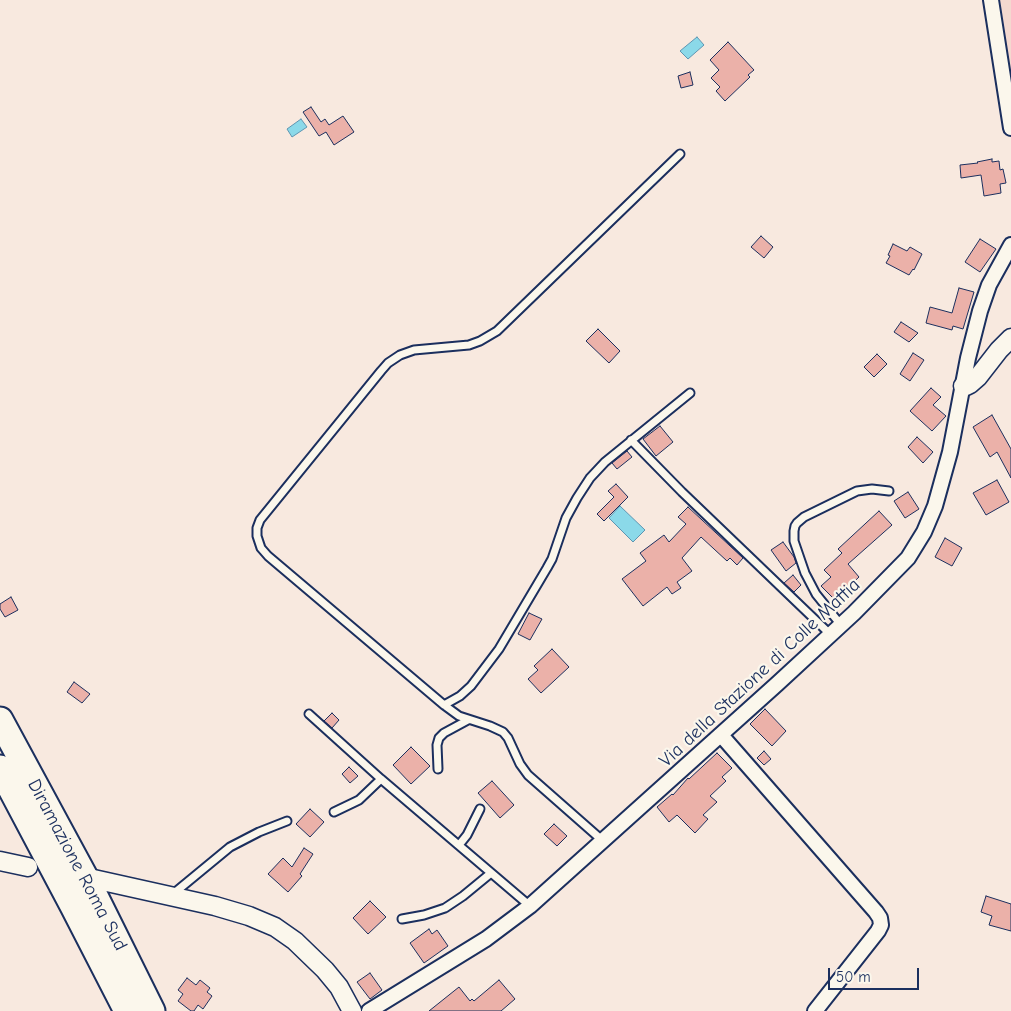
<!DOCTYPE html>
<style>
body{margin:0}
#map{position:relative;width:1011px;height:1011px;overflow:hidden;background:#f8e9df;font-family:"Comic Neue",sans-serif}
canvas{display:block}
.scale{position:absolute;left:828px;top:968px;width:91px;height:22px;box-sizing:border-box;border:2px solid #1b2f5e;border-top:0;padding-left:6px;font-size:15px;line-height:18px;white-space:nowrap;color:#1b2f5e;-webkit-text-stroke:4px #fbf7ec;paint-order:stroke}
</style>
<div id="map">
<canvas width="1011" height="1011"></canvas>
<div class="scale">50 m</div>
</div>
<script>
const context = document.querySelector('canvas').getContext('2d');
context.lineJoin = 'round';
function fillPath(path, color) {
  context.fillStyle = color;
  context.fill(path, 'evenodd');
}
function poly(rows) {
  const path = new Path2D();
  for (const r of rows) {
    path.moveTo(r[0], r[1]);
    for (let i = 2; i < r.length; i += 2) path.lineTo(r[i], r[i + 1]);
  }
  return path;
}
function trace(path, color, width, dash) {
  context.strokeStyle = color;
  context.lineWidth = width;
  context.lineCap = dash ? 'butt' : 'round';
  context.setLineDash(dash || []);
  context.stroke(path);
}
function write(font, color, halo, rows, align = 'center') {
  context.font = font + ' "Comic Neue",sans-serif';
  context.lineWidth = 4.5;
  context.setLineDash([]);
  context.textBaseline = 'middle';
  context.strokeStyle = halo;
  context.fillStyle = color;
  for (const [text, x, y, turn = 0] of rows) {
    context.save();
    context.translate(x, y);
    context.rotate((+turn || 0) * Math.PI / 180);
    context.textAlign = isNaN(turn) ? turn : align;
    if (halo) context.strokeText(text, 0, 0);
    context.fillText(text, 0, 0);
    context.restore();
  }
}
fillPath(poly([
 [997,0,1011,0,1011,87]
]), '#f4d8cf');
const water = poly([
 [697,37,704,45,688,59,680,51,697,37],
 [301,119,307,127,292,137,287,129,301,119],
 [620,506,645,530,633,542,609,518,620,506]
]);
fillPath(water, '#8bd9e9');
trace(water, '#5e95b1', 1);
const building = poly([
 [728,42,754,70,748,75,750,77,725,101,716,91,720,87,711,78,719,70,710,60,728,42],
 [690,72,693,85,681,88,678,76,690,72],
 [311,107,321,122,325,119,329,125,343,116,354,132,334,145,326,132,319,136,303,112,311,107],
 [992,159,992,162,999,161,1000,170,1003,169,1006,183,1000,184,1001,193,984,196,981,175,961,178,960,165,978,163,977,162,992,159],
 [761,236,773,247,764,258,751,247,761,236],
 [980,239,996,249,980,272,965,262,980,239],
 [893,244,907,251,910,247,922,254,914,270,913,269,909,275,886,263,890,256,888,255,893,244],
 [959,288,974,292,963,329,953,326,952,330,926,323,930,307,952,313,959,288],
 [901,322,918,333,909,342,894,332,901,322],
 [598,329,620,351,609,363,586,341,598,329],
 [913,353,924,360,910,381,900,374,913,353],
 [877,354,887,364,874,377,864,367,877,354],
 [931,388,941,397,933,405,946,416,932,431,910,411,931,388],
 [992,415,1011,449,1011,478,997,452,990,457,973,427,992,415],
 [660,426,673,442,656,456,643,439,660,426],
 [917,437,933,452,923,463,908,447,917,437],
 [627,451,632,457,617,469,612,463,627,451],
 [997,480,1009,502,986,515,973,493,997,480],
 [616,484,628,497,604,521,597,514,614,497,608,491,616,484],
 [908,492,919,509,905,518,894,501,908,492],
 [688,507,743,558,737,565,730,558,727,561,701,537,682,558,692,571,677,582,681,588,672,594,667,587,643,606,622,579,646,561,640,553,664,535,669,542,686,524,678,517,688,507],
 [879,511,892,525,848,564,859,577,835,600,821,586,831,577,824,570,842,553,838,549,879,511],
 [945,538,962,548,952,566,935,557,945,538],
 [783,542,794,557,796,563,786,571,771,550,783,542],
 [793,575,801,585,794,592,784,583,793,575],
 [11,597,18,610,5,617,0,609,0,604,11,597],
 [529,613,542,619,530,640,518,634,529,613],
 [552,649,569,667,541,693,528,679,538,670,534,666,552,649],
 [74,682,90,694,82,703,67,692,74,682],
 [765,709,786,731,772,746,750,724,765,709],
 [332,713,339,720,332,728,324,721,332,713],
 [411,747,430,766,411,784,393,765,411,747],
 [764,751,771,759,764,765,757,758,764,751],
 [717,753,732,768,722,777,726,781,710,796,717,802,703,815,708,819,695,833,677,815,669,822,657,807,672,794,673,795,688,778,689,779,717,753],
 [349,767,358,776,350,783,342,774,349,767],
 [492,781,514,805,500,818,478,793,492,781],
 [310,809,324,822,310,837,296,824,310,809],
 [554,824,567,836,557,846,544,834,554,824],
 [304,848,313,854,300,874,302,876,288,892,268,874,283,858,292,867,304,848],
 [986,896,1011,904,1011,931,989,925,992,916,981,912,986,896],
 [370,901,386,917,368,934,353,918,370,901],
 [429,929,432,934,437,930,448,946,424,963,410,943,429,929],
 [370,973,382,990,370,999,357,982,370,973],
 [187,978,196,985,200,980,210,988,207,992,212,996,203,1009,198,1005,194,1011,191,1011,178,1001,183,994,178,990,187,978],
 [499,980,515,999,501,1011,429,1011,459,987,470,1001,472,999,474,1001,499,980]
]);
fillPath(building, '#ebb1a9');
trace(building, '#1b2f5e', 1);
const service = poly([
 [631,440,682,492,831,635],
 [841,625,816,594,805,573,794,541,794,531,795,526,797,523,804,517,857,491,872,489,889,491],
 [444,705,268,556,261,548,257,536,257,528,260,520,381,371,388,363,400,355,414,350,469,345,480,341,497,331,680,154],
 [309,714,381,779,530,906],
 [438,769,437,745,439,738,444,733,468,720],
 [334,812,359,800,381,779],
 [603,841,528,775,520,764,508,738,503,732,490,726,459,716,444,705,460,696,471,686,499,649,547,568,552,559,566,518,577,498,590,478,605,462,690,393],
 [459,845,467,835,480,809],
 [173,894,230,847,259,832,287,821],
 [402,919,424,915,445,908,463,896,491,873]
]);
const minor = poly([
 [991,0,1011,128],
 [721,735,876,912,880,918,881,925,878,931,815,1011],
 [369,1011,486,939,530,906,777,684,854,613,908,558,924,532,935,506,950,452,968,358,980,311,989,285,1011,245]
]);
const tertiary = poly([
 [963,386,966,386,970,384,978,377,999,350,1011,338],
 [0,861,28,867],
 [89,878,215,906,249,916,275,927,295,941,325,970,339,987,352,1011]
]);
const motorway = poly([
 [0,720,93,892,152,1011],
 [0,768,73,906,127,1011]
]);
trace(service, '#1b2f5e', 11);
trace(minor, '#1b2f5e', 18);
trace(tertiary, '#1b2f5e', 21);
trace(motorway, '#1b2f5e', 29);
trace(service, '#fbf7ec', 7);
trace(minor, '#fbf7ec', 14);
trace(tertiary, '#fbf7ec', 18);
trace(motorway, '#fbf7ec', 25);
write('19px', '#1b2f5e', '#fbf7ec', [
 ["Via della Stazione di Colle Mattia",760,673,-43],
 ["Diramazione Roma Sud",77,865,62]
]);
</script>
